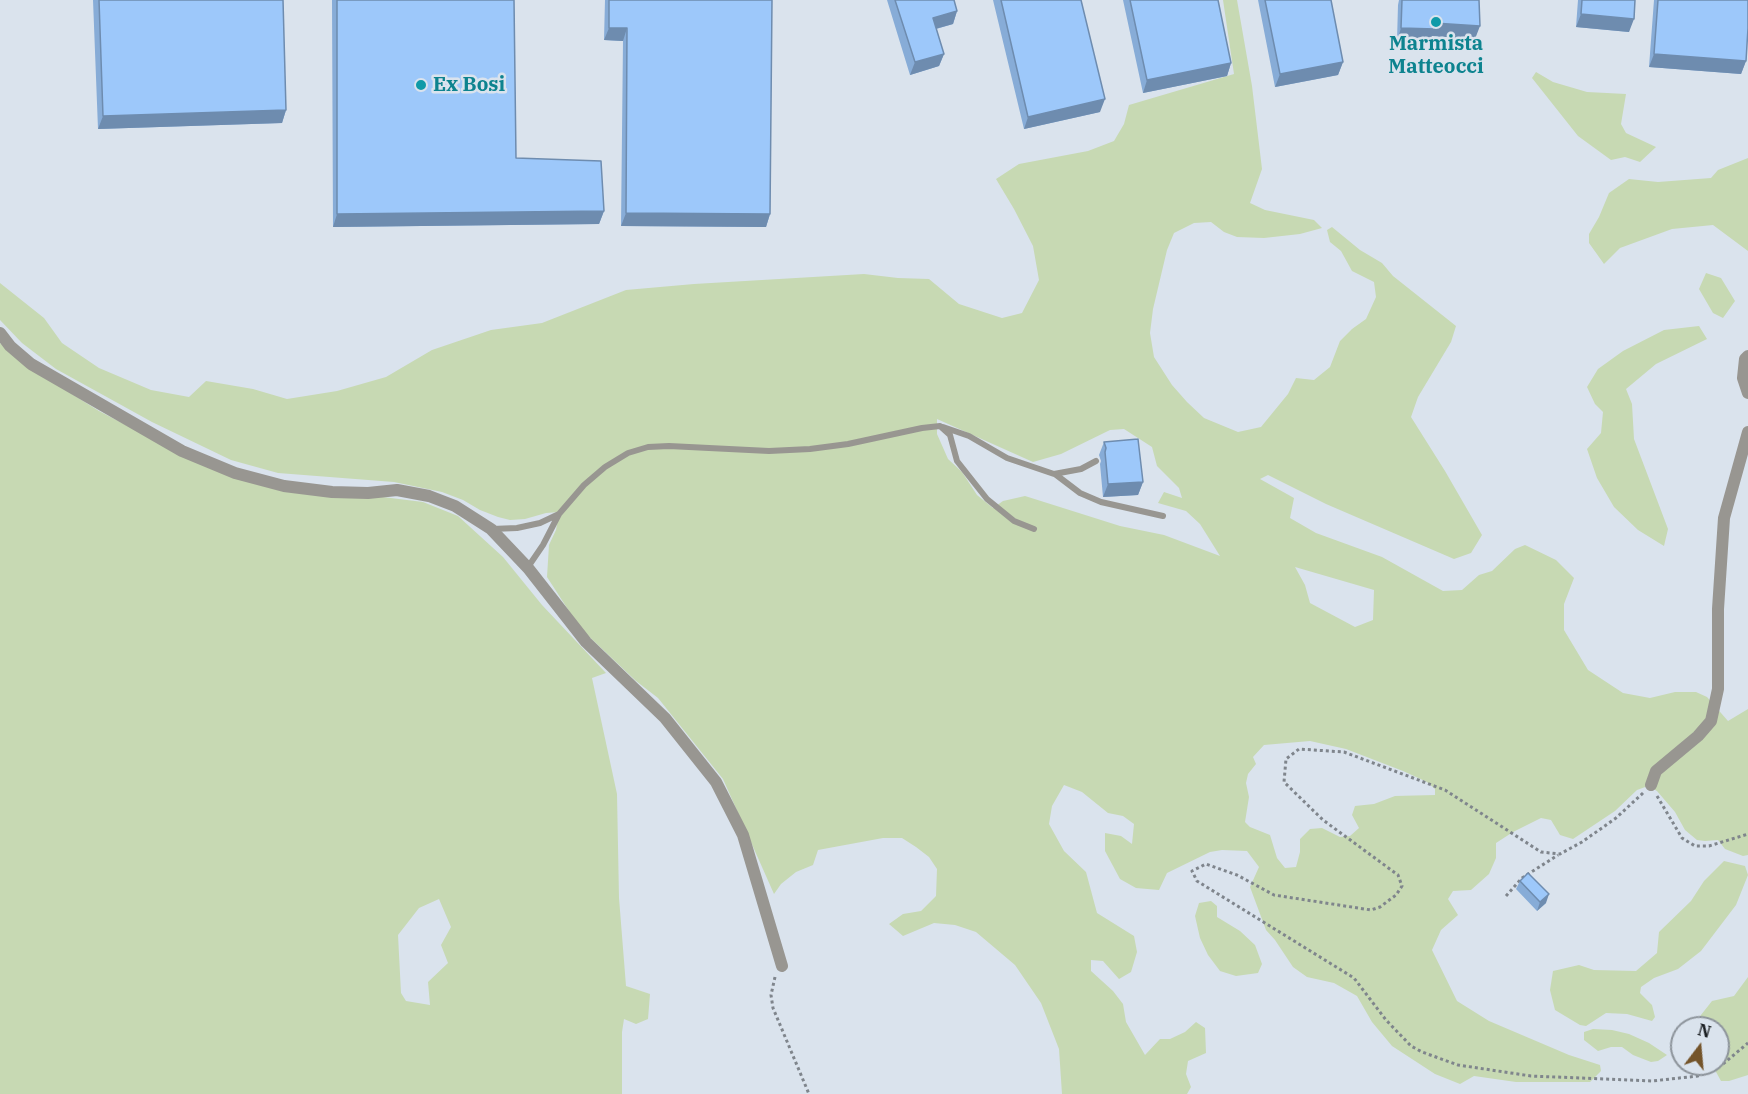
<!DOCTYPE html>
<style>
body{margin:0}
#map{position:relative;width:1748px;height:1094px;overflow:hidden;background:#dae3ed;font-family:"IBM Plex Serif",serif}
canvas{display:block}
.north{position:absolute;left:1670px;top:1016px;width:60px;height:60px;box-sizing:border-box;background:#dae3ed;border:2px solid #8d949b;border-radius:50%;rotate:16deg;font-size:16px;font-weight:700;line-height:24px;text-align:center;color:#1a1e21}
.north::after{content:'';display:block;margin:auto;width:21px;height:27px;background:#74542a;clip-path:polygon(50% 0,100% 100%,50% 72%,0 100%)}
</style>
<div id="map">
<canvas width="1748" height="1094"></canvas>
<div class="north">N</div>
</div>
<script>
const context = document.querySelector('canvas').getContext('2d');
context.lineJoin = 'round';
function fillPath(path, color) {
  context.fillStyle = color;
  context.fill(path, 'evenodd');
}
function poly(rows) {
  const path = new Path2D();
  for (const r of rows) {
    path.moveTo(r[0], r[1]);
    for (let i = 2; i < r.length; i += 2) path.lineTo(r[i], r[i + 1]);
  }
  return path;
}
function trace(path, color, width, dash) {
  context.strokeStyle = color;
  context.lineWidth = width;
  context.lineCap = dash ? 'butt' : 'round';
  context.setLineDash(dash || []);
  context.stroke(path);
}
function write(font, color, halo, rows, align = 'center') {
  context.font = font + ' "IBM Plex Serif",serif';
  context.lineWidth = 5;
  context.setLineDash([]);
  context.textBaseline = 'middle';
  context.strokeStyle = halo;
  context.fillStyle = color;
  for (const [text, x, y, turn = 0] of rows) {
    context.save();
    context.translate(x, y);
    context.rotate((+turn || 0) * Math.PI / 180);
    context.textAlign = isNaN(turn) ? turn : align;
    if (halo) context.strokeText(text, 0, 0);
    context.fillText(text, 0, 0);
    context.restore();
  }
}
fillPath(poly([
 [1223,0,1237,0,1252,86,1262,169,1250,203,1265,210,1314,220,1322,228,1300,234,1264,238,1237,237,1224,232,1211,222,1194,223,1174,233,1167,250,1153,309,1150,333,1154,357,1172,385,1187,402,1204,418,1238,432,1261,427,1288,394,1296,378,1314,380,1330,367,1340,341,1352,329,1366,319,1376,297,1374,282,1352,271,1341,251,1330,242,1327,230,1332,227,1360,250,1382,263,1393,276,1456,326,1451,342,1418,397,1411,417,1445,471,1482,535,1471,553,1454,559,1326,504,1268,475,1260,479,1294,498,1290,518,1316,533,1382,557,1443,591,1462,590,1479,575,1492,571,1515,549,1525,545,1556,560,1574,578,1564,604,1564,630,1588,670,1623,693,1650,698,1675,692,1696,692,1707,697,1728,721,1748,709,1748,855,1743,856,1725,849,1718,840,1705,841,1697,840,1685,830,1675,812,1657,791,1648,786,1637,790,1615,811,1573,839,1560,835,1551,820,1541,818,1513,832,1496,843,1496,858,1489,874,1471,890,1453,891,1448,899,1458,915,1441,930,1432,950,1457,1001,1489,1021,1569,1055,1600,1065,1601,1071,1590,1082,1516,1082,1474,1076,1460,1084,1435,1074,1392,1046,1372,1022,1357,996,1334,983,1307,977,1293,967,1275,940,1266,930,1250,887,1259,867,1247,851,1222,850,1210,852,1167,873,1159,890,1136,888,1120,879,1105,851,1105,833,1121,836,1132,844,1134,824,1123,816,1108,813,1082,792,1064,785,1052,806,1049,824,1064,851,1086,872,1097,913,1134,936,1137,952,1131,972,1119,979,1103,961,1091,960,1091,971,1113,991,1123,1004,1126,1022,1145,1055,1160,1039,1170,1039,1185,1032,1196,1022,1205,1028,1206,1053,1188,1061,1186,1074,1191,1087,1187,1094,1062,1094,1059,1049,1041,1003,1015,965,976,932,955,925,934,923,903,936,889,924,903,914,921,911,936,896,937,869,929,857,916,847,902,838,883,838,818,850,813,865,796,872,781,884,774,894,723,779,658,698,636,681,580,628,547,577,549,545,556,530,559,512,546,513,525,519,510,520,498,517,480,510,463,500,442,492,394,482,278,473,231,460,152,422,56,369,22,343,0,320,0,283,44,318,62,343,99,368,151,390,189,397,206,381,253,389,287,399,337,391,386,377,432,350,491,330,542,323,626,290,694,284,864,274,898,278,929,279,959,304,1002,318,1022,313,1039,280,1033,246,1014,209,996,179,1019,164,1088,151,1114,141,1124,124,1129,105,1234,74],
 [937,419,1033,462,1061,454,1110,430,1124,429,1152,447,1157,466,1179,488,1182,498,1164,492,1158,503,1186,511,1200,524,1220,556,1164,535,1120,526,1025,496,1003,501,993,508,977,495,962,472,948,459,937,434],
 [1295,567,1374,590,1373,620,1355,627,1310,603,1305,585],
 [1310,741,1346,749,1403,771,1427,782,1435,789,1435,795,1395,796,1374,804,1355,806,1352,815,1359,828,1350,836,1340,837,1322,828,1310,829,1300,839,1300,852,1296,867,1285,868,1277,858,1270,835,1250,827,1245,822,1249,797,1246,783,1248,774,1256,764,1253,757,1264,745],
 [1536,72,1553,82,1587,92,1626,94,1621,124,1626,133,1656,147,1640,162,1625,157,1611,160,1578,136,1532,78],
 [1748,158,1748,251,1713,225,1672,229,1620,248,1604,264,1589,243,1589,234,1599,217,1609,193,1629,179,1658,182,1711,178,1718,170],
 [1706,273,1721,278,1735,301,1723,318,1713,313,1699,289],
 [1699,326,1707,339,1656,364,1626,389,1632,404,1634,439,1668,529,1664,546,1638,530,1614,507,1597,478,1587,449,1601,433,1603,412,1595,404,1587,387,1598,369,1623,351,1664,330],
 [0,343,29,367,99,411,172,449,254,481,423,502,458,516,503,557,542,605,606,673,592,678,617,794,619,898,626,986,650,994,648,1019,636,1024,624,1019,622,1032,622,1094,0,1094],
 [439,899,451,927,441,945,448,963,428,982,430,1005,406,1001,401,993,398,935,419,908],
 [1724,861,1745,866,1748,875,1736,905,1701,951,1678,969,1654,978,1641,987,1640,993,1652,1005,1655,1017,1652,1021,1627,1014,1606,1013,1586,1026,1580,1025,1555,1010,1550,990,1553,971,1579,965,1594,970,1636,971,1657,953,1659,932,1691,901,1704,881],
 [1211,901,1217,906,1217,917,1240,931,1255,945,1262,964,1258,973,1236,976,1220,971,1208,955,1200,938,1195,916,1199,903],
 [1748,977,1748,1075,1729,1081,1721,1081,1715,1070,1718,1064,1722,1046,1718,1044,1718,1028,1699,1028,1697,1020,1712,1001,1734,996],
 [1593,1029,1612,1030,1629,1034,1649,1043,1667,1055,1658,1061,1651,1062,1633,1055,1622,1047,1611,1047,1598,1051,1584,1040,1584,1032]
]), '#c7d9b3');
trace(poly([
 [1643,793,1616,818,1582,842,1560,854,1541,852,1445,790,1344,752,1299,749,1286,759,1284,782,1323,820,1398,875,1402,886,1396,895,1380,907,1371,910,1274,895,1237,875,1206,864,1192,871,1197,881,1354,978,1386,1020,1411,1046,1422,1052,1458,1065,1531,1076,1652,1081,1698,1076,1723,1064,1748,1043],
 [1657,796,1682,838,1695,846,1709,846,1748,834],
 [1506,896,1522,878,1558,855],
 [775,977,771,995,773,1008,809,1094]
]), '#7f858c', 3, [3, 3]);
trace(poly([
 [943,427,969,436,1007,458,1054,474,1081,469,1096,461],
 [1055,474,1080,493,1101,502,1163,516],
 [559,514,584,485,605,467,628,453,648,447,669,446,769,451,810,449,848,444,922,428,940,426,950,435,957,461,987,499,1014,521,1034,529],
 [492,529,517,528,540,523,559,514,543,545,528,567]
]), '#989691', 6);
trace(poly([
 [0,333,10,346,31,364,182,451,235,473,284,486,332,492,368,493,397,490,429,496,455,506,491,529,528,568,586,642,665,718,716,782,743,835,782,966],
 [1748,356,1745,359,1743,378,1748,393],
 [1651,785,1656,771,1698,736,1711,721,1718,689,1718,609,1724,518,1748,432]
]), '#989691', 12);
fillPath(poly([
 [93,0,283,0,286,110,282,123,98,129],
 [332,0,514,0,516,158,604,211,599,224,333,227],
 [605,0,772,0,770,214,766,227,621,226,623,41,604,40],
 [887,0,954,0,957,11,953,24,936,29,944,54,939,66,910,75],
 [993,0,1081,0,1100,112,1024,129],
 [1123,0,1218,0,1231,63,1227,76,1143,93],
 [1258,0,1331,0,1343,62,1338,75,1275,87],
 [1399,0,1479,0,1475,39,1432,36,1430,42,1397,41,1398,5],
 [1578,0,1635,0,1629,32,1576,27],
 [1654,0,1748,0,1746,61,1741,74,1649,67],
 [1104,442,1143,482,1138,495,1103,497,1100,464,1101,461,1099,455],
 [1520,881,1546,903,1537,911,1516,889]
]), '#87acd7');
fillPath(poly([
 [957,11,953,24,928,31,933,18],
 [1581,14,1634,19,1629,32,1576,27],
 [1434,23,1480,26,1475,39,1432,36,1430,42,1397,41,1401,28],
 [609,28,627,28,623,41,604,40],
 [944,54,939,66,910,75,915,62],
 [1654,54,1746,61,1741,74,1649,67],
 [1343,62,1338,75,1275,87,1280,74],
 [1231,63,1227,76,1143,93,1147,80],
 [1105,99,1100,112,1024,129,1028,117],
 [286,110,282,123,98,129,103,116],
 [604,211,599,224,333,227,337,214],
 [626,213,770,214,766,227,621,226],
 [1143,482,1138,495,1103,497,1108,484],
 [1549,894,1546,903,1537,911,1540,902]
]), '#6e8caf');
const building = poly([
 [99,0,283,0,286,110,103,116,99,0],
 [337,0,514,0,516,158,601,161,604,211,337,214,337,0],
 [609,0,772,0,770,214,626,213,627,28,609,28,609,0],
 [895,0,954,0,957,11,933,18,944,54,915,62,895,0],
 [1001,0,1081,0,1105,99,1028,117,1001,0],
 [1130,0,1218,0,1231,63,1147,80,1130,0],
 [1265,0,1331,0,1343,62,1280,74,1265,0],
 [1402,0,1479,0,1480,26,1434,23,1435,29,1401,28,1402,0],
 [1582,0,1635,0,1634,19,1581,14,1582,0],
 [1658,0,1748,0,1748,28,1746,61,1654,54,1658,0],
 [1138,439,1143,482,1108,484,1105,452,1106,448,1104,442,1138,439],
 [1528,873,1549,894,1540,902,1520,881,1528,873]
]);
fillPath(building, '#9dc8fa');
trace(building, '#6e8caf', 1.5);
for (const [x, y, r, color] of [
 [1436,22,6,"#0f9aa8"],
 [421,85,6,"#0f9aa8"]
]) {
  const dot = new Path2D();
  dot.arc(x, y, r, 0, 2 * Math.PI);
  context.fillStyle = color;
  context.fill(dot);
  trace(dot, '#dae3ed', 2);
}
write('bold 20px', '#0d838f', '#dae3ed', [
 ["Marmista",1436,44],
 ["Matteocci",1436,67],
 ["Ex Bosi",433,85,"left"]
]);
</script>
